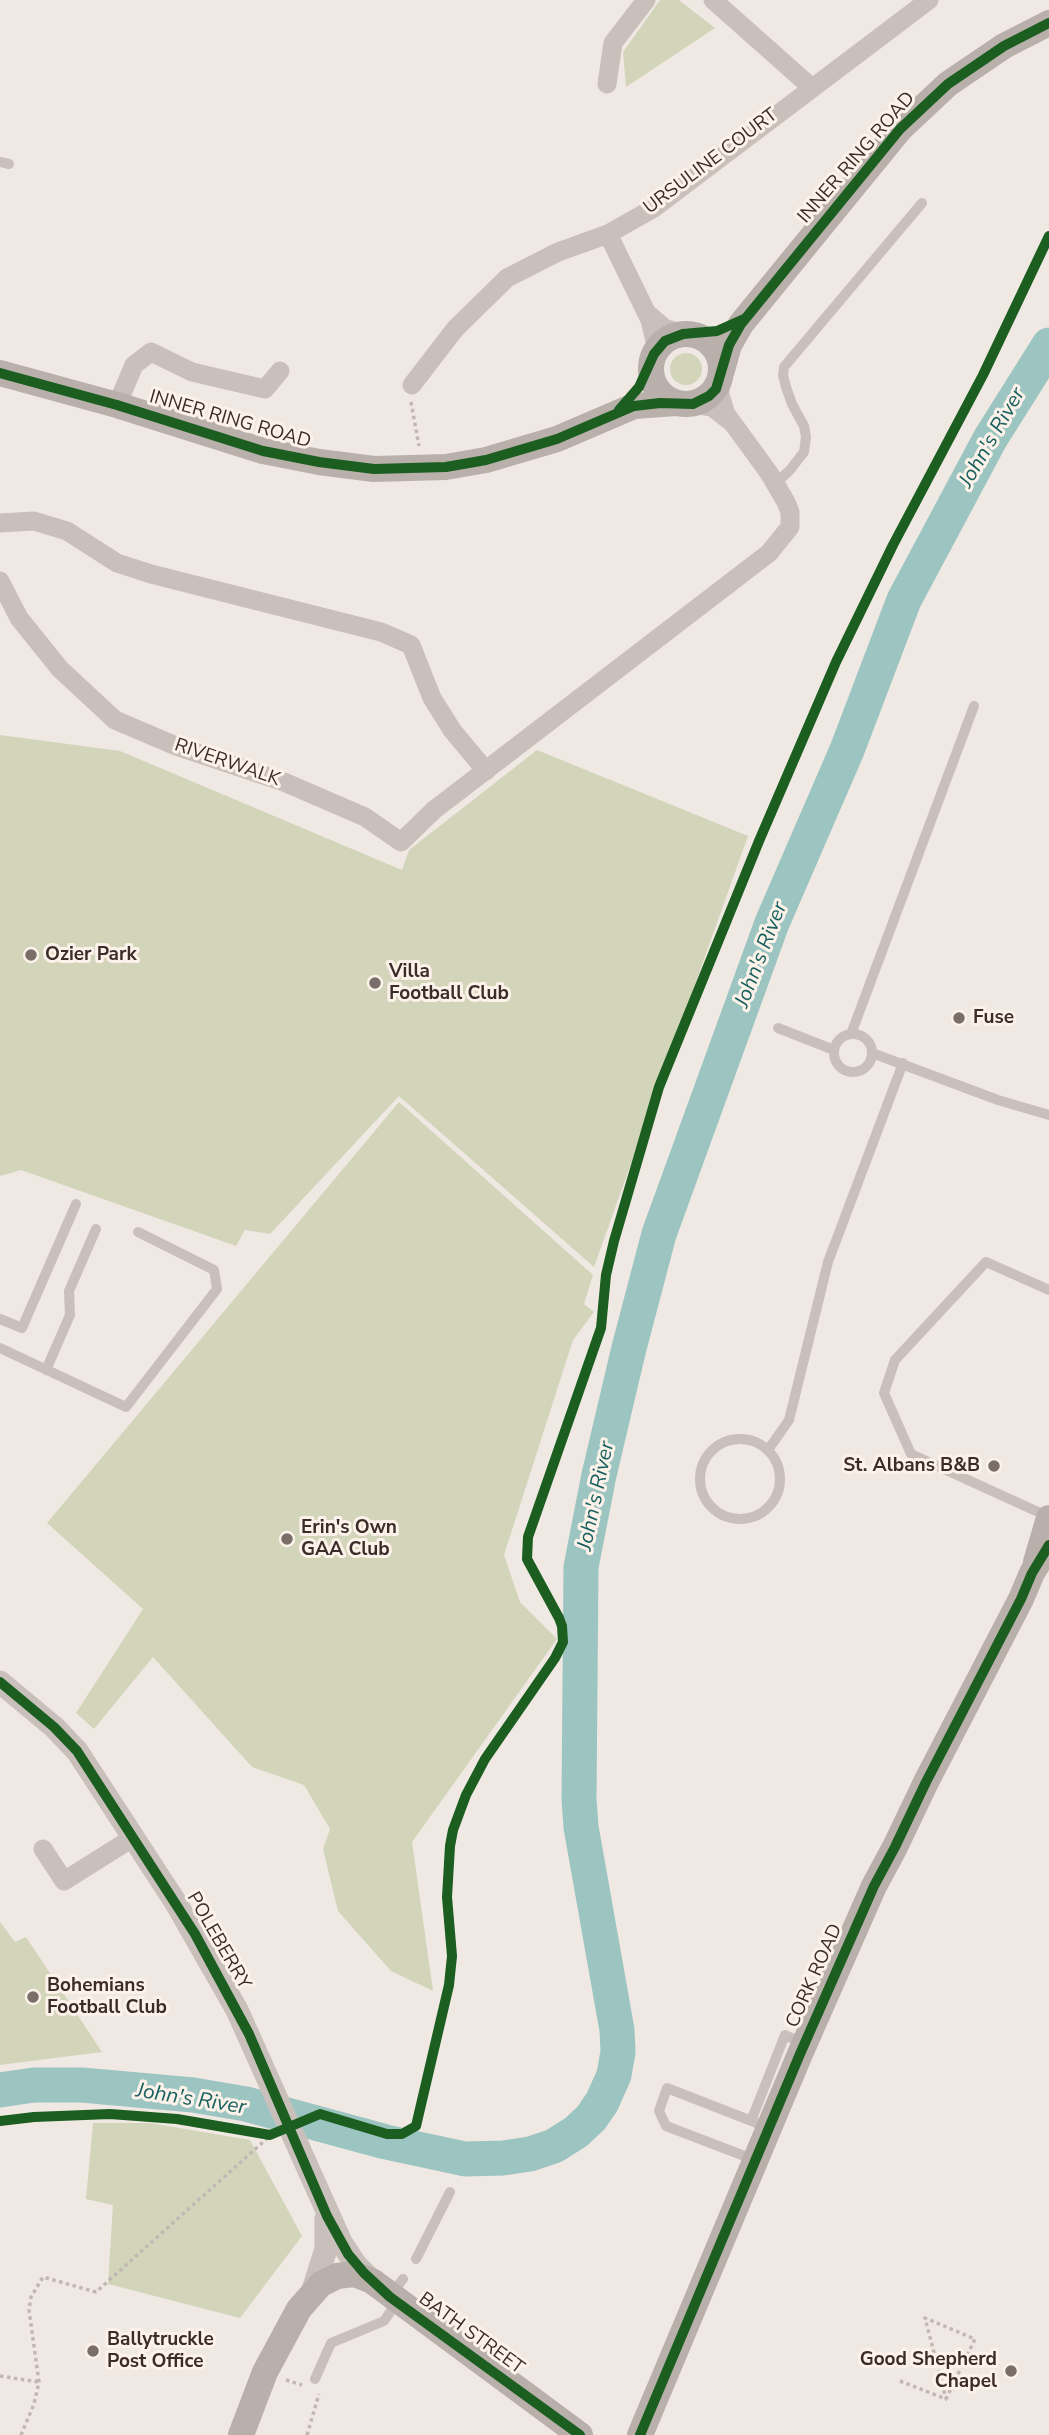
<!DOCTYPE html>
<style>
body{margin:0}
canvas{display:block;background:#efe8e3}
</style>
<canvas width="1049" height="2435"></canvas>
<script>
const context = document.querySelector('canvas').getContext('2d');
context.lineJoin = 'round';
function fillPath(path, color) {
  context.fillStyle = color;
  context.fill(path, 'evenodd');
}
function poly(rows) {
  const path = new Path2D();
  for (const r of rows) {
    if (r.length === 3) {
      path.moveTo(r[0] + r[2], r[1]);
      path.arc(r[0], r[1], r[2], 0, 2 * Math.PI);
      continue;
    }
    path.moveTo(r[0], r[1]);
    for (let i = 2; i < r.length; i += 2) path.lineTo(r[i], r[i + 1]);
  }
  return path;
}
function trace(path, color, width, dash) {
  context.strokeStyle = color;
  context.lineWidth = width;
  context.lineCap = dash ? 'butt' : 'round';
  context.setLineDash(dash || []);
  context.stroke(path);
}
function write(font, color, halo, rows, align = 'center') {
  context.font = font + ' "Nunito Sans",sans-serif';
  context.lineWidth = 6;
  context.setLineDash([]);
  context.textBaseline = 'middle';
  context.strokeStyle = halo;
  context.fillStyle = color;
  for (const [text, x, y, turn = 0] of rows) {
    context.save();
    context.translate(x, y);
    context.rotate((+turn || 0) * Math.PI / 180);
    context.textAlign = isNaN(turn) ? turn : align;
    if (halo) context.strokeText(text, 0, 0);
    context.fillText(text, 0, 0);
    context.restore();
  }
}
fillPath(poly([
 [660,0,679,0,715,28,626,87,623,52],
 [686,369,16],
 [0,735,120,751,402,870,409,850,537,750,748,836,594,1267,399,1096,270,1234,245,1230,236,1246,21,1170,0,1176],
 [399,1102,593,1275,584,1304,594,1312,573,1340,504,1555,520,1602,557,1639,412,1842,433,1991,391,1971,338,1911,323,1849,330,1829,304,1785,252,1767,153,1657,94,1729,76,1713,143,1609,47,1523],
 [0,1922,15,1942,26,1937,102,2052,0,2065],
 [93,2123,150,2123,250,2140,302,2236,240,2318,108,2284,113,2205,86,2199]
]), '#d3d5bb');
trace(poly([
 [0,2090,34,2085,82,2085,193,2095,246,2104,386,2142,465,2159,503,2158,530,2154,554,2146,576,2132,591,2118,602,2102,614,2075,618,2052,617,2030,581,1827,579,1799,581,1567,599,1475,629,1348,659,1234,772,923,847,750,904,600,990,439,1049,345]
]), '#9cc5c1', 35);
trace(poly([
 [411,402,419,446],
 [0,2376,39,2382],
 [286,2380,302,2385],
 [900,2381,946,2399,975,2339,925,2318,946,2399],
 [21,2435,34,2404,39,2382,29,2310,31,2297,43,2277,96,2292,272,2134],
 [307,2435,319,2394]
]), '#c2b8b3', 3.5, [3.5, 3.5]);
trace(poly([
 [0,162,9,164],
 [775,484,790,470,804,452,806,437,804,426,792,404,786,387,783,375,784,367,922,203],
 [778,1028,834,1050],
 [853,1053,19],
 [851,1034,974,706],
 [872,1053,998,1100,1049,1115],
 [0,1319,22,1328,76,1204],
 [0,1348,126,1407,217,1289,214,1270,138,1232],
 [46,1370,70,1315,69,1291,96,1229],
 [740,1479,40],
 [768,1450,789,1420,828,1262,903,1063],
 [1049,1517,911,1454,884,1393,895,1360,986,1262,1049,1290],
 [751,2121,785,2035,802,2043],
 [755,2160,666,2126,659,2111,667,2088,767,2127],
 [416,2259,450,2192],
 [392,2293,403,2279],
 [315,2379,331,2343,384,2321,397,2302]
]), '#c9c0bb', 10);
trace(poly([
 [713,0,811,87],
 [607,84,613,43,646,0],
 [648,314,664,328,683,334],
 [654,354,655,341,650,320,608,234,654,208,929,0],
 [412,385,455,329,507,278,558,252,608,234],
 [693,404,712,407,730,421],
 [117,405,134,365,151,352,192,372,265,389,280,371],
 [0,523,34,521,67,531,117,563,151,574,381,632,411,645,432,698,452,730,486,771],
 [0,581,19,618,60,669,115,720,176,746,284,782,365,817,401,842,434,810,769,553,790,527,790,512,786,502,769,473,726,414,720,395,720,379],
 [43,1849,64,1881,134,1837]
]), '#c9c0bb', 19);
trace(poly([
 [0,1682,54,1727,77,1751,176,1903,237,2010,341,2242,356,2265,372,2281],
 [312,2293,326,2249,326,2219]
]), '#c9c0bb', 23);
trace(poly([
 [686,369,35],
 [722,370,729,345,741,324,900,129,948,84,1004,46,1049,23],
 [0,373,117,405,263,451,319,462,374,469,446,467,486,460,557,439,634,406,676,403],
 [1036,1562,1049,1518],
 [241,2435,265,2372,299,2309,321,2284,337,2276,354,2274,372,2281,580,2435],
 [640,2435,800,2054,874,1886,895,1847,926,1782,1021,1599,1032,1573,1049,1545]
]), '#b9b0ab', 26);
trace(poly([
 [0,373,117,405,263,451,319,462,374,469,446,467,486,460,557,439,634,406,660,403,693,404,709,396,716,389,729,345,741,324,900,129,948,84,1004,46,1049,23],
 [619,410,639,387,654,354,665,341,683,334,717,331,744,319],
 [0,1682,54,1727,77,1751,195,1934,249,2034,327,2216,348,2254,364,2273,390,2297,580,2435],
 [0,2121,34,2117,110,2114,177,2119,270,2135,320,2114,387,2134,402,2134,416,2126,449,1985,452,1956,447,1897,450,1846,453,1830,466,1795,485,1759,555,1658,563,1642,562,1626,559,1618,527,1559,528,1537,601,1328,606,1275,614,1241,659,1087,759,841,836,662,893,545,983,375,1049,236],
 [640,2435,800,2054,874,1886,895,1847,926,1782,1021,1599,1032,1573,1049,1545]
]), '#1b5e20', 10);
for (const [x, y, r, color] of [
 [31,955,7,"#796e69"],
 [375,983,7,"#796e69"],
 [959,1018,7,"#796e69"],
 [994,1466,7,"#796e69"],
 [287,1539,7,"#796e69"],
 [33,1997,7,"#796e69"],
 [93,2351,7,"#796e69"],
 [1011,2371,7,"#796e69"]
]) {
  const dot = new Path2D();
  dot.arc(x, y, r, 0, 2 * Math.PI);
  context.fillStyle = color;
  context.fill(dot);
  trace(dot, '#fcf2ea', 2.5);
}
write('19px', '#3a2c28', '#fcf2ea', [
 ["INNER RING ROAD",857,158,-49],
 ["URSULINE COURT",711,162,-37],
 ["INNER RING ROAD",230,420,16],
 ["RIVERWALK",227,763,19],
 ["POLEBERRY",218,1941,60],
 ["CORK ROAD",815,1976,-66],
 ["BATH STREET",471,2334,36]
]);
write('bold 19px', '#3a2c28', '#fcf2ea', [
 ["Ozier Park",45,955],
 ["Villa",389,972],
 ["Football Club",389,994],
 ["Fuse",973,1018],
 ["St. Albans B&B",980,1466,"right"],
 ["Erin's Own",301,1528],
 ["GAA Club",301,1550],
 ["Bohemians",47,1986],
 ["Football Club",47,2008],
 ["Ballytruckle",107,2340],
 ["Post Office",107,2362],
 ["Good Shepherd",997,2360,"right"],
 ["Chapel",997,2382,"right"]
], 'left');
write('italic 21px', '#18615f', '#fcf2ea', [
 ["John's River",993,438,-60],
 ["John's River",762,955,-69],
 ["John's River",597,1496,-78],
 ["John's River",191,2100,9]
]);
</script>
